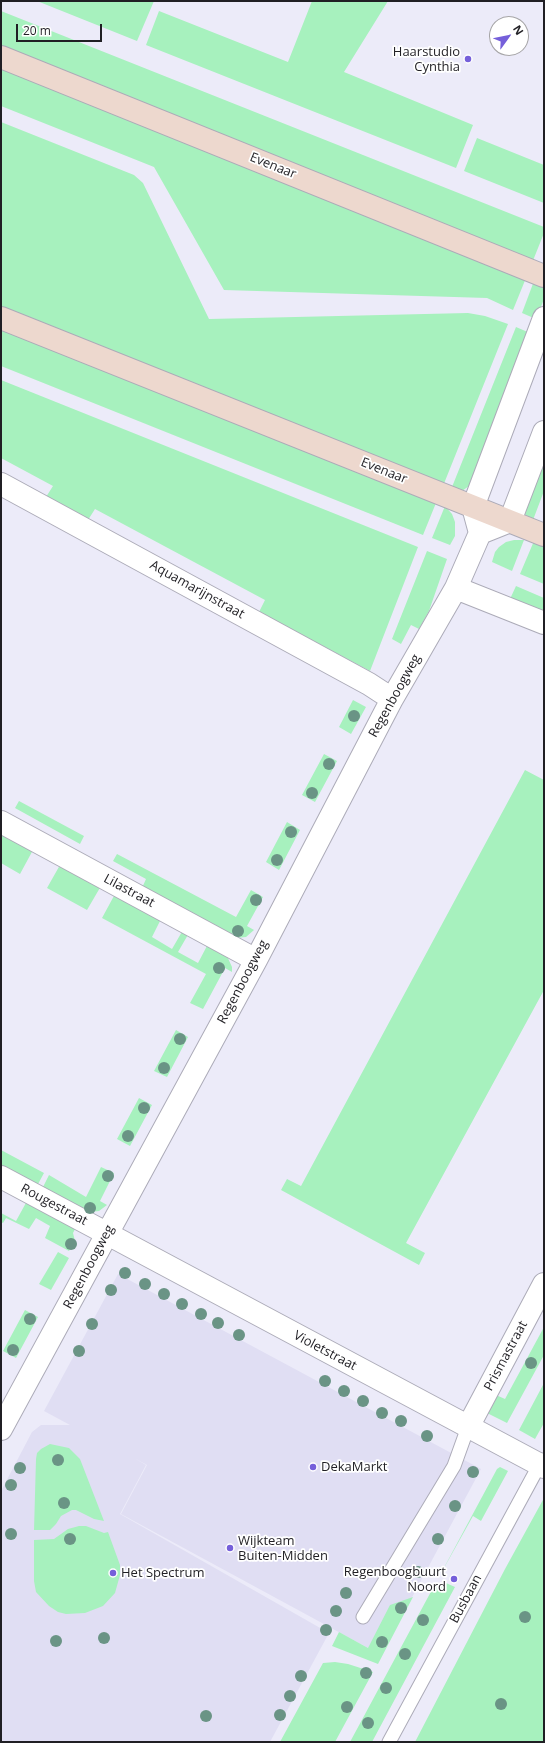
<!DOCTYPE html>
<style>
body{margin:0}
#map{position:relative;width:545px;height:1743px;overflow:hidden;background:#ecebf9;font-family:"Open Sans",sans-serif}
canvas{display:block}
.frame{position:absolute;inset:0;border:2px solid #201f24;pointer-events:none}
.north{position:absolute;left:489px;top:16px;width:40px;height:40px;box-sizing:border-box;background:#fff;border:1px solid #a6a5a7;border-radius:50%;rotate:57deg;font-size:11px;font-weight:700;line-height:16px;text-align:center;color:#201f24}
.north::after{content:'';display:block;margin:auto;width:14px;height:18px;background:#755fda;clip-path:polygon(50% 0,100% 100%,50% 72%,0 100%)}
.scale{position:absolute;left:16px;top:24px;width:86px;height:18px;box-sizing:border-box;border:2px solid #201f24;border-top:0;padding-left:5px;font-size:12px;line-height:14px;white-space:nowrap;color:#201f24;-webkit-text-stroke:3px #fff;paint-order:stroke}
</style>
<div id="map">
<canvas width="545" height="1743"></canvas>
<div class="frame"></div>
<div class="north">N</div>
<div class="scale">20 m</div>
</div>
<script>
const context = document.querySelector('canvas').getContext('2d');
context.lineJoin = 'round';
function fillPath(path, color) {
  context.fillStyle = color;
  context.fill(path, 'evenodd');
}
function poly(rows) {
  const path = new Path2D();
  for (const r of rows) {
    path.moveTo(r[0], r[1]);
    for (let i = 2; i < r.length; i += 2) path.lineTo(r[i], r[i + 1]);
  }
  return path;
}
function trace(path, color, width, dash) {
  context.strokeStyle = color;
  context.lineWidth = width;
  context.lineCap = dash ? 'butt' : 'round';
  context.setLineDash(dash || []);
  context.stroke(path);
}
function write(font, color, halo, rows, align = 'center') {
  context.font = font + ' "Open Sans",sans-serif';
  context.lineWidth = 3.5;
  context.setLineDash([]);
  context.textBaseline = 'middle';
  context.strokeStyle = halo;
  context.fillStyle = color;
  for (const [text, x, y, turn = 0] of rows) {
    context.save();
    context.translate(x, y);
    context.rotate((+turn || 0) * Math.PI / 180);
    context.textAlign = isNaN(turn) ? turn : align;
    if (halo) context.strokeText(text, 0, 0);
    context.fillText(text, 0, 0);
    context.restore();
  }
}
fillPath(poly([
 [118,1274,481,1469,381,1655,121,1514,147,1465,134,1458,146,1465,120,1514,329,1633,270,1742,1,1742,1,1491,32,1432,41,1425,70,1425,44,1411]
]), '#e0def3');
fillPath(poly([
 [37,1,154,1,137,41],
 [312,1,388,1,344,72,473,125,456,168,146,45,159,11,288,62],
 [1,11,544,227,544,233,532,263,1,51],
 [1,67,526,278,513,310,487,298,224,290,154,167,1,106],
 [1,122,134,175,143,183,209,319,468,313,485,316,508,324,443,486,1,307],
 [477,138,544,165,544,203,464,171],
 [534,281,541,284,544,289,544,299,536,319,522,313],
 [1,325,438,498,423,535,1,366],
 [516,327,530,333,469,486,462,491,452,487],
 [1,380,418,547,370,671,259,612,265,600,95,509,88,520,46,497,53,486,1,458],
 [544,446,544,491,533,520,523,513],
 [445,506,452,514,455,522,455,536,450,545,432,538],
 [514,540,524,540,512,571,492,562,495,552,499,547,506,542],
 [534,541,544,543,544,584,520,574],
 [427,551,447,559,429,611,419,629,411,625,401,644,392,639],
 [516,586,544,598,544,613,510,599],
 [353,700,366,707,351,734,339,727],
 [324,754,337,761,315,802,302,795],
 [525,770,544,780,544,990,406,1243,425,1253,419,1265,281,1190,287,1179,301,1186],
 [19,801,84,836,80,844,15,808],
 [287,822,300,830,279,870,266,862],
 [1,833,33,850,20,874,1,863],
 [117,854,236,917,251,890,263,897,247,926,254,930,246,937,236,938,142,888,146,879,113,861],
 [60,865,101,886,87,910,47,888],
 [115,894,161,919,152,937,172,949,183,930,189,933,178,952,198,963,208,944,227,956,232,967,232,972,225,968,203,1009,190,1003,206,974,102,918],
 [176,1030,188,1037,167,1077,154,1071],
 [139,1098,152,1105,130,1146,117,1139],
 [1,1150,44,1173,37,1186,1,1167],
 [101,1167,114,1173,100,1201,107,1205,99,1211,90,1212,42,1189,49,1175,86,1197],
 [27,1201,76,1227,73,1233,75,1241,69,1251,45,1238,50,1226,36,1218,29,1229,6,1218,3,1223,1,1222,1,1213,16,1221],
 [58,1252,69,1258,51,1290,39,1284],
 [25,1310,38,1317,16,1358,3,1351],
 [544,1327,544,1355,507,1423,487,1413,496,1395,505,1399],
 [544,1383,544,1423,535,1439,519,1430],
 [50,1444,69,1448,80,1459,104,1521,94,1519,76,1510,72,1510,61,1516,56,1524,50,1530,34,1530,36,1459,37,1453,41,1449],
 [500,1467,508,1471,481,1521,473,1516,439,1577,497,1469],
 [544,1498,544,1742,415,1742,505,1569],
 [79,1526,86,1526,104,1533,108,1532,120,1565,120,1575,115,1593,103,1606,85,1613,66,1614,58,1612,49,1606,36,1592,34,1581,34,1540,54,1539,68,1529],
 [446,1583,455,1587,372,1742,350,1742,434,1586],
 [413,1597,378,1664,332,1646,339,1632,368,1648,390,1605],
 [335,1662,348,1664,373,1672,335,1742,280,1742,323,1663]
]), '#a7f1be');
const service = poly([
 [363,1617,454,1466,468,1427],
 [389,1742,542,1460]
]);
const minor = poly([
 [544,318,473,507,480,533,510,521,544,432],
 [1,484,369,684,392,699],
 [456,588,544,623],
 [1,822,256,960],
 [1,1177,544,1467],
 [468,1427,544,1284],
 [1,1429,256,960,392,699,456,588,480,533]
]);
const secondary = poly([
 [1,57,544,276],
 [1,318,544,535]
]);
trace(service, '#acabb8', 15);
trace(minor, '#acabb8', 24);
trace(secondary, '#acabb8', 24);
trace(service, '#fff', 13);
trace(minor, '#fff', 22);
trace(secondary, '#edd8ce', 22);
context.fillStyle = '#6a9485';
for (const [x, y] of [
 [354,716],
 [329,764],
 [312,793],
 [291,832],
 [277,860],
 [256,900],
 [238,931],
 [219,968],
 [180,1039],
 [164,1068],
 [144,1108],
 [128,1136],
 [108,1176],
 [90,1208],
 [71,1244],
 [125,1273],
 [145,1284],
 [111,1290],
 [164,1294],
 [182,1304],
 [201,1314],
 [30,1319],
 [218,1323],
 [92,1324],
 [239,1335],
 [13,1350],
 [79,1351],
 [531,1363],
 [325,1381],
 [344,1391],
 [363,1401],
 [382,1413],
 [401,1421],
 [427,1436],
 [58,1460],
 [20,1468],
 [473,1472],
 [11,1485],
 [64,1503],
 [455,1506],
 [11,1534],
 [70,1539],
 [438,1539],
 [418,1572],
 [346,1593],
 [401,1608],
 [336,1611],
 [525,1617],
 [423,1620],
 [326,1630],
 [104,1638],
 [56,1641],
 [382,1642],
 [405,1654],
 [366,1673],
 [301,1676],
 [386,1688],
 [290,1696],
 [501,1704],
 [347,1707],
 [280,1715],
 [206,1716],
 [368,1723]
]) {
  context.beginPath();
  context.arc(x, y, 6, 0, 2 * Math.PI);
  context.fill();
}
for (const [x, y, r, color] of [
 [468,59,4,"#755fda"],
 [313,1467,4,"#755fda"],
 [230,1548,4,"#755fda"],
 [113,1573,4,"#755fda"],
 [454,1579,4,"#755fda"]
]) {
  const dot = new Path2D();
  dot.arc(x, y, r, 0, 2 * Math.PI);
  context.fillStyle = color;
  context.fill(dot);
  trace(dot, '#fff', 1.5);
}
write('13px', '#201f24', '#fff', [
 ["Haarstudio",460,52,"right"],
 ["Cynthia",460,67,"right"],
 ["DekaMarkt",321,1467],
 ["Wijkteam",238,1541],
 ["Buiten-Midden",238,1556],
 ["Regenboogbuurt",446,1572,"right"],
 ["Noord",446,1587,"right"],
 ["Het Spectrum",121,1573]
], 'left');
write('13px', '#201f24', '#fff', [
 ["Evenaar",273,166,22],
 ["Evenaar",384,471,22],
 ["Aquamarijnstraat",197,590,29],
 ["Regenboogweg",395,696,-61],
 ["Lilastraat",129,891,28],
 ["Regenboogweg",243,982,-62],
 ["Rougestraat",54,1205,28],
 ["Regenboogweg",89,1267,-62],
 ["Violetstraat",325,1351,28],
 ["Prismastraat",506,1356,-62],
 ["Busbaan",466,1599,-62]
]);
</script>
